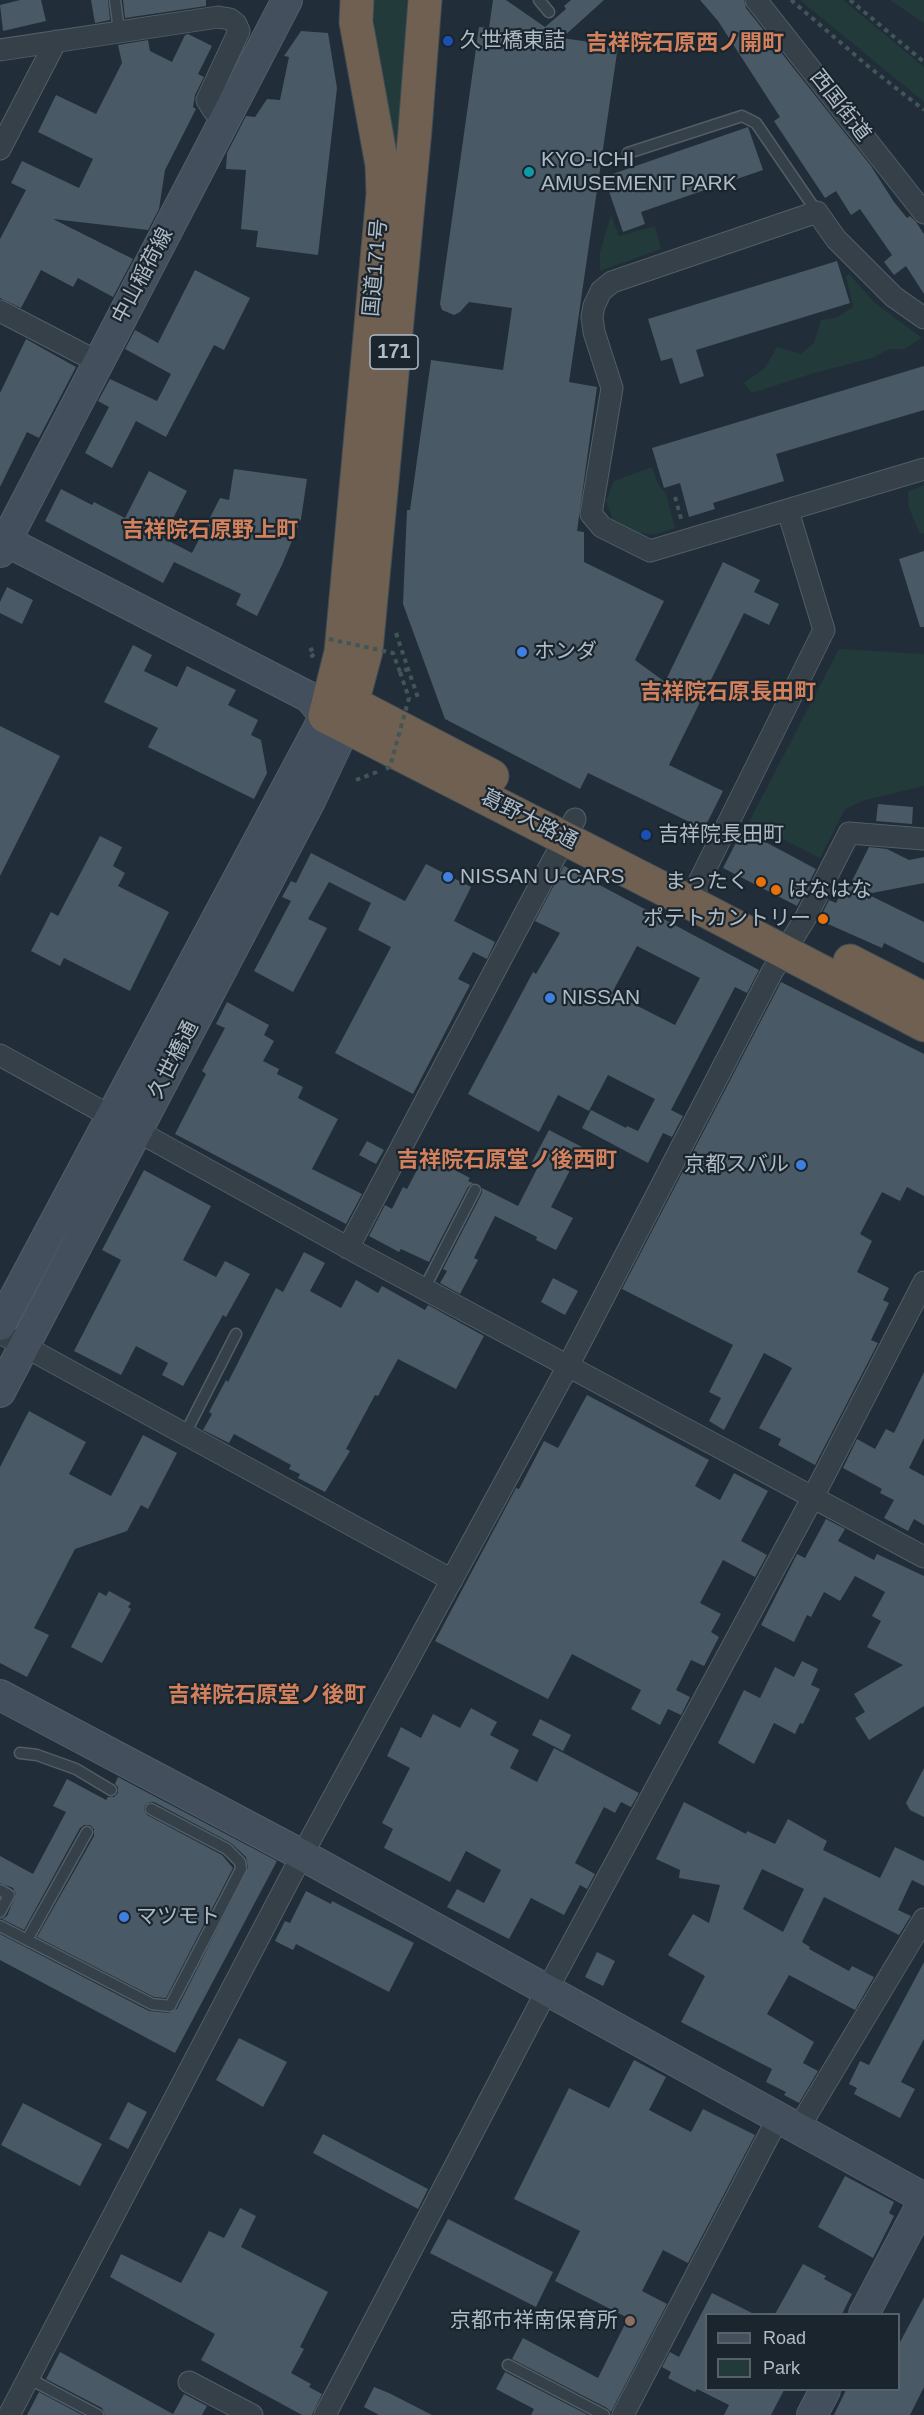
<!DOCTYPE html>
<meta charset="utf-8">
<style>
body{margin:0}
#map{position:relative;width:924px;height:2415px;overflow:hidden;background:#212e39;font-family:Arial,sans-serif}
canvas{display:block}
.legend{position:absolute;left:705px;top:2313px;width:195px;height:78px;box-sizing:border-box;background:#1a252e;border:2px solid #56616b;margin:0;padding:8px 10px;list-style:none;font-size:18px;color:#afbbc6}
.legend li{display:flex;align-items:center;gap:12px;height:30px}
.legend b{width:30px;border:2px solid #56616b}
</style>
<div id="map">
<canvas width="924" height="2415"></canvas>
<ul class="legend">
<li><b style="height:8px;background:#434f5c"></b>Road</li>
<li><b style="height:16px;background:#233a3a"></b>Park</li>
</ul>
</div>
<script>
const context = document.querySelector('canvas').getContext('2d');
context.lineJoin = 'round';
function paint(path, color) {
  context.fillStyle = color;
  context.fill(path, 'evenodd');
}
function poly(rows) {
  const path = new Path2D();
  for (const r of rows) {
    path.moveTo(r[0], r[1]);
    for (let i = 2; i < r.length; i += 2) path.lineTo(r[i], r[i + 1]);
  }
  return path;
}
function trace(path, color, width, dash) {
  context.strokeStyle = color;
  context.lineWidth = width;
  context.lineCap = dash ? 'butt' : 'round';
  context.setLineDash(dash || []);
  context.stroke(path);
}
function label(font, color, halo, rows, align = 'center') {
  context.font = font + ' Arial,"Noto Sans JP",sans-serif';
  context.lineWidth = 4.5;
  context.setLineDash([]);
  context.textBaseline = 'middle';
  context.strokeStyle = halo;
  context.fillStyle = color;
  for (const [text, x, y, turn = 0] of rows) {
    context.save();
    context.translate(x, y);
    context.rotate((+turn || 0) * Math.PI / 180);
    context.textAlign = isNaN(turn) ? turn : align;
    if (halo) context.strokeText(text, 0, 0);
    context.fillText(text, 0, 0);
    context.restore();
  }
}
const green = poly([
 [373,0,407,0,403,140,399,141,392,138,375,32],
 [800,0,843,0,924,67,924,102],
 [890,0,924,0,924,23],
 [611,215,619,236,655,226,661,249,600,271,600,252],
 [849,274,875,303,922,338,904,349,889,349,872,358,814,373,752,393,744,383,765,368,777,347,801,354,814,343,821,320,836,318,853,307,846,276],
 [652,467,658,484,666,494,675,528,652,535,636,532,613,520,606,501,614,481],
 [924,485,924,533,920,534,909,508,908,492],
 [839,649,924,654,924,786,865,800,845,809,820,858,749,822]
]);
const building = poly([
 [20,0,41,0,46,21,3,31,0,5],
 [91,0,108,0,110,20,95,23],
 [123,0,206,0,206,6,125,18],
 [493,0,506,0,545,27,566,9,564,6,571,0,604,0,562,38,618,46,569,382,597,387,577,531,584,532,584,562,664,601,635,660,665,682,723,562,760,580,754,592,779,604,769,625,744,613,669,765,723,791,704,829,588,773,580,789,445,719,403,604,407,510,410,510,431,360,503,370,512,308,469,302,460,312,454,315,442,310,440,304,479,27,489,28],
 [700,0,744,0,746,8,871,166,894,202,907,218,910,216,916,222,924,234,924,294,906,266,894,275,884,262,892,255,860,209,851,215,836,191,825,198,774,121,780,117,718,21],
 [301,31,328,33,337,88,318,255,256,247,258,231,241,229,246,170,226,169,227,153,246,116,255,117,267,99,280,100,289,57,284,56],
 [188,34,212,46,198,74,204,77,195,95,193,107,196,109,165,170,159,209,148,230,53,219,133,259,113,297,78,278,73,287,41,270,21,308,0,298,0,239,26,190,11,183,22,161,79,188,93,159,38,132,56,95,96,114,122,63,118,45,148,40,150,51,172,62,185,35],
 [748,127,763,170,641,212,645,224,623,232,604,177],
 [837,261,850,303,696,350,704,376,680,384,672,358,661,361,648,319],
 [195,270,250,298,224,350,214,345,166,437,136,421,112,468,85,453,109,407,98,401,110,379,157,401,171,374,125,349,135,330,158,343],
 [26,339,76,367,39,438,27,432,0,487,0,393],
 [924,366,924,410,776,454,784,481,713,503,715,509,689,517,680,483,664,488,652,448],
 [234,469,307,479,301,519,282,565,257,616,236,605,241,594,174,562,163,583,45,521,61,489,92,505,94,502,125,518,149,471,187,491,163,538,192,553,220,498,229,500],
 [924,551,924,627,920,627,899,559],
 [7,587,33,600,22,624,0,613,0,602],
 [133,645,152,655,144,671,177,687,187,666,236,690,228,705,258,720,251,735,261,740,267,773,254,799,148,747,158,728,104,702],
 [0,726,60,756,0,876],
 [878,804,913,807,912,824,876,821],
 [744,827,759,836,758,838,816,869,797,906,723,868],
 [100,836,122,847,113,866,125,873,118,886,169,912,130,991,64,958,60,966,31,951,51,912,58,916],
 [869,847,887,849,909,860,924,857,924,883,867,894,924,922,924,963,884,943,882,948,819,920,829,900,836,903,845,885,849,887],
 [311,853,405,901,426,864,471,887,454,921,495,942,487,959,473,952,458,979,470,985,413,1094,335,1053,391,947,358,930,371,903,329,882,308,919,327,928,293,992,254,971,291,901,282,897,291,881,296,883],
 [564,866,759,970,747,993,735,987,671,1110,683,1116,672,1137,663,1133,648,1163,582,1128,591,1110,626,1128,627,1126,638,1131,655,1099,608,1075,589,1111,558,1095,539,1132,468,1094,533,972,536,974,560,933,535,921],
 [637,946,700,978,675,1025,612,993],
 [781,982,924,1054,924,1196,907,1187,900,1201,882,1192,860,1234,872,1241,857,1272,889,1288,883,1300,889,1303,871,1340,878,1343,815,1465,778,1445,781,1439,759,1428,792,1368,764,1353,724,1430,709,1421,721,1398,709,1392,733,1345,622,1289],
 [227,1002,269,1025,264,1035,274,1041,263,1061,279,1069,277,1074,303,1087,298,1098,338,1119,312,1169,362,1194,346,1224,175,1134,206,1074,202,1071,225,1028,216,1024],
 [549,1130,582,1147,551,1207,573,1218,556,1250,536,1240,537,1237,495,1216,474,1258,478,1260,460,1294,440,1283,447,1271,443,1269,482,1193,482,1188,518,1206,538,1167,531,1164],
 [367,1141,384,1150,376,1164,359,1155],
 [428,1149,453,1163,451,1168,470,1178,468,1181,473,1183,468,1187,429,1262,401,1249,399,1252,369,1236,385,1205,392,1209,403,1187,407,1189],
 [144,1170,211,1206,183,1260,216,1277,225,1261,250,1274,226,1317,223,1315,183,1386,162,1375,168,1363,136,1346,121,1375,74,1351,121,1260,102,1250],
 [304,1252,325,1263,310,1291,341,1308,356,1280,378,1293,382,1286,425,1310,428,1305,484,1336,456,1389,398,1359,378,1396,375,1395,346,1449,350,1451,325,1492,298,1478,300,1474,289,1469,291,1465,234,1434,229,1443,203,1430,212,1414,209,1412,226,1380,228,1382,276,1288,283,1292],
 [553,1278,578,1291,565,1315,541,1302],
 [924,1372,924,1438,909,1468,924,1476,924,1525,914,1519,908,1531,884,1518,894,1500,880,1493,882,1489,843,1468,857,1439,875,1449,886,1429,894,1433],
 [587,1395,709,1460,695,1486,720,1500,734,1473,768,1491,741,1541,767,1555,755,1577,723,1560,700,1603,721,1614,711,1632,719,1637,704,1666,691,1660,676,1690,690,1697,681,1715,668,1709,660,1725,631,1709,641,1690,572,1654,548,1699,435,1641,516,1488,519,1489,544,1441,558,1448],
 [29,1411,86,1442,69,1474,111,1496,143,1435,177,1453,148,1509,141,1505,127,1531,75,1549,34,1628,49,1635,27,1677,0,1663,0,1467],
 [826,1519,845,1529,838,1541,874,1560,877,1554,924,1576,924,1706,869,1740,855,1718,865,1712,854,1694,903,1665,867,1647,881,1621,872,1616,885,1592,855,1576,840,1601,824,1592,811,1617,807,1615,794,1642,761,1625,797,1554,805,1558],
 [109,1591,131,1603,128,1607,131,1609,102,1663,71,1647,99,1592,106,1596],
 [802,1661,818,1669,811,1685,820,1689,803,1724,800,1723,795,1734,774,1723,754,1764,718,1743,744,1690,760,1698,775,1667,794,1677],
 [471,1708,497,1722,490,1735,519,1750,510,1768,537,1782,554,1748,639,1793,631,1807,621,1802,615,1813,604,1807,575,1863,595,1874,587,1889,580,1885,564,1915,531,1898,509,1939,447,1907,457,1889,484,1903,501,1870,466,1851,450,1882,384,1848,393,1829,382,1823,410,1768,387,1756,401,1727,421,1738,433,1714,460,1728],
 [540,1719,571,1735,563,1751,532,1735],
 [924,1768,924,1817,910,1810,906,1803],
 [118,1777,277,1861,175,2053,0,1960,0,1934,149,2011,169,2013,177,2009,248,1868,246,1857,231,1843,154,1802,150,1802,145,1805,144,1810,147,1815,222,1855,233,1868,166,1998,154,1997,37,1937,94,1836,94,1829,90,1825,84,1825,80,1828,24,1930,2,1919,7,1916,16,1894,13,1888,0,1883,0,1856,33,1874,66,1812,53,1806,67,1779,106,1800,108,1797,114,1797,118,1793,118,1787,115,1784],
 [684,1802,746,1834,747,1831,775,1844,788,1819,827,1841,823,1850,880,1878,895,1847,924,1861,924,1886,912,1880,898,1910,911,1916,899,1935,824,1897,802,1942,810,1947,809,1949,849,1971,852,1966,874,1977,855,2010,789,1975,767,2014,814,2042,803,2063,818,2071,799,2103,784,2095,786,2092,766,2082,772,2069,681,2022,705,1976,668,1955,693,1914,709,1923,720,1885,679,1878,680,1870,656,1859],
 [762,1869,804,1889,783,1932,743,1909],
 [306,1891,331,1904,332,1901,414,1943,389,1992,296,1944,293,1950,275,1941,285,1921,290,1923],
 [597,1952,615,1961,603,1986,585,1977],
 [924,1962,924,2039,901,2082,915,2089,900,2118,854,2094,857,2088,849,2084,860,2061,869,2065],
 [239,2038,287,2062,263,2107,216,2080],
 [634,2060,666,2077,649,2110,691,2132,703,2109,755,2135,688,2263,663,2250,642,2291,667,2304,611,2412,607,2408,512,2359,523,2338,598,2378,628,2318,555,2281,580,2231,514,2199,569,2088,609,2108],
 [128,2102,147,2112,128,2149,109,2139],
 [23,2103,102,2144,80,2186,1,2145],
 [323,2134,428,2189,418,2209,313,2153],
 [845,2176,894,2202,889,2213,894,2216,873,2258,818,2227],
 [240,2208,256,2216,241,2247,328,2292,300,2347,304,2349,291,2373,311,2384,309,2387,322,2394,312,2415,302,2415,201,2360,215,2334,110,2277,121,2254,181,2283,209,2231,224,2238],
 [448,2219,553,2272,536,2307,430,2253],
 [803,2264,826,2276,824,2279,852,2294,842,2314,775,2314],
 [712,2293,754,2314,706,2314,706,2390,784,2390,771,2415,724,2415,729,2405,697,2389,695,2392,668,2378,671,2372,662,2367,670,2352,679,2357],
 [924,2297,924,2387,910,2415,834,2415,846,2390,898,2390,898,2346],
 [60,2352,173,2414,184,2394,207,2406,202,2415,105,2415,102,2408,46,2379],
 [505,2372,588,2415,531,2415,534,2409,496,2389],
 [374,2387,389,2393,432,2415,379,2415,364,2407],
 [39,2392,82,2415,27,2415]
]);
const path = poly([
 [791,0,869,67,924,110],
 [850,0,924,62],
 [675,497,682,522],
 [396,633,419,701],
 [314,654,312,656,309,651,316,647],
 [356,780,377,772]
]);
const lane = poly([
 [115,0,119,31],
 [539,0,549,12],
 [628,153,742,116,756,123,817,212],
 [424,1289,475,1190],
 [185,1434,236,1334],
 [20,1753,37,1755,76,1769,111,1790],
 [0,1890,9,1895,0,1912],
 [0,1926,152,2004,170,2006,241,1869,240,1862,227,1849,151,1809],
 [27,1940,87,1832],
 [508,2365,604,2415],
 [28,2378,98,2415]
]);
const street = poly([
 [756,0,924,213],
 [0,50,218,17,230,19,236,24,239,31,207,100,214,111,225,121],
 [0,149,56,41],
 [0,311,98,362],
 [924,318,894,297,836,239,817,212,612,282,601,291,594,306,592,317,594,332,612,388,591,514,602,527,650,551,924,469],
 [689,902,824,630,788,511],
 [0,1055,363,1256,924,1557],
 [348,1248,575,819],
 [0,1333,452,1580],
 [798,2129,924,1919],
 [189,2382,252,2415],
 [9,2415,302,1855,568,1366,772,972,806,917,849,833,924,839],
 [325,2415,547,1990,813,1497,924,1282],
 [623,2415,778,2118]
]);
const secondary = poly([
 [0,538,309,697,325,716,0,1325],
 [0,552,287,0],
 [0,1392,311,799,345,727],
 [0,1695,302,1855,924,2198],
 [864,2314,924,2200],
 [812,2415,825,2390]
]);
const highway = poly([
 [357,0,356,22,382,165,383,194,341,652,325,716,689,902,924,1025],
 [333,693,492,776],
 [347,722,366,651,415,130,425,0],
 [850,961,924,999]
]);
const pathBridge = poly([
 [329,639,393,653,400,672],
 [386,769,390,767,409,698,400,672,408,669]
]);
const markers = [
 [448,41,6,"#1a4fb4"],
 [529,172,6,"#0f9aa8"],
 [522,652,6,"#3f7fe0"],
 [646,835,6,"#1a4fb4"],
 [448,877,6,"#3f7fe0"],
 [761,882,6,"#e8710a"],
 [776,890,6,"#e8710a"],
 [823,919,6,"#e8710a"],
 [550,998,6,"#3f7fe0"],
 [801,1165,6,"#3f7fe0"],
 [124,1917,6,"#3f7fe0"],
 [630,2321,6,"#8d6e63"]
];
const shields = [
 [394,352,48]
];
const shieldNames = [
 ["171",394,352]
];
const poiNames = [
 ["久世橋東詰",460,41],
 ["KYO-ICHI",541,160],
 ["AMUSEMENT PARK",541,184],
 ["ホンダ",534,652],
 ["吉祥院長田町",658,835],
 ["NISSAN U-CARS",460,877],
 ["まったく",749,882,"right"],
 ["はなはな",788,890],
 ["ポテトカントリー",811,919,"right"],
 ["NISSAN",562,998],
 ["京都スバル",789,1165,"right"],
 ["マツモト",136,1917],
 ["京都市祥南保育所",618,2321,"right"]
];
const streetNames = [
 ["西国街道",840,106,52],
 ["国道171号",376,268,-85],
 ["中山稲荷線",143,276,-62],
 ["葛野大路通",529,820,27],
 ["久世橋通",174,1060,-63]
];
const neighbourhoodNames = [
 ["吉祥院石原西ノ開町",685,44],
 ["吉祥院石原野上町",210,531],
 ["吉祥院石原長田町",728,693],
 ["吉祥院石原堂ノ後西町",507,1161],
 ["吉祥院石原堂ノ後町",267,1696]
];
paint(green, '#233a3a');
paint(building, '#495965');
trace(lane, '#525e67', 13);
trace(street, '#525e67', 23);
trace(secondary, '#525e67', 32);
trace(highway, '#3f4b54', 35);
trace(path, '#415656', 4, [4.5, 4.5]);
trace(lane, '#354049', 10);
trace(street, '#354049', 21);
trace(secondary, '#434f5c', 30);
trace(highway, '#6f6052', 33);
trace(pathBridge, '#415656', 4, [4.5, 4.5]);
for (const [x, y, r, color] of markers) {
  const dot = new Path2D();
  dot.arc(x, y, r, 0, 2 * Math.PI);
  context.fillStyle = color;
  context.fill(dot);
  trace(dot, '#1a252e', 2);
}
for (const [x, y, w] of shields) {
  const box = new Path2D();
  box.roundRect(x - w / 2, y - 17, w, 34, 4.5);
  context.fillStyle = '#1a252e';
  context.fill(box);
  trace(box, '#afbbc6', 1.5);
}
label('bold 20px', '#afbbc6', null, shieldNames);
label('21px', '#afbbc6', '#1a252e', poiNames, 'left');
label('21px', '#afbbc6', '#1a252e', streetNames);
label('bold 22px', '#d3815d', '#1a252e', neighbourhoodNames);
</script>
